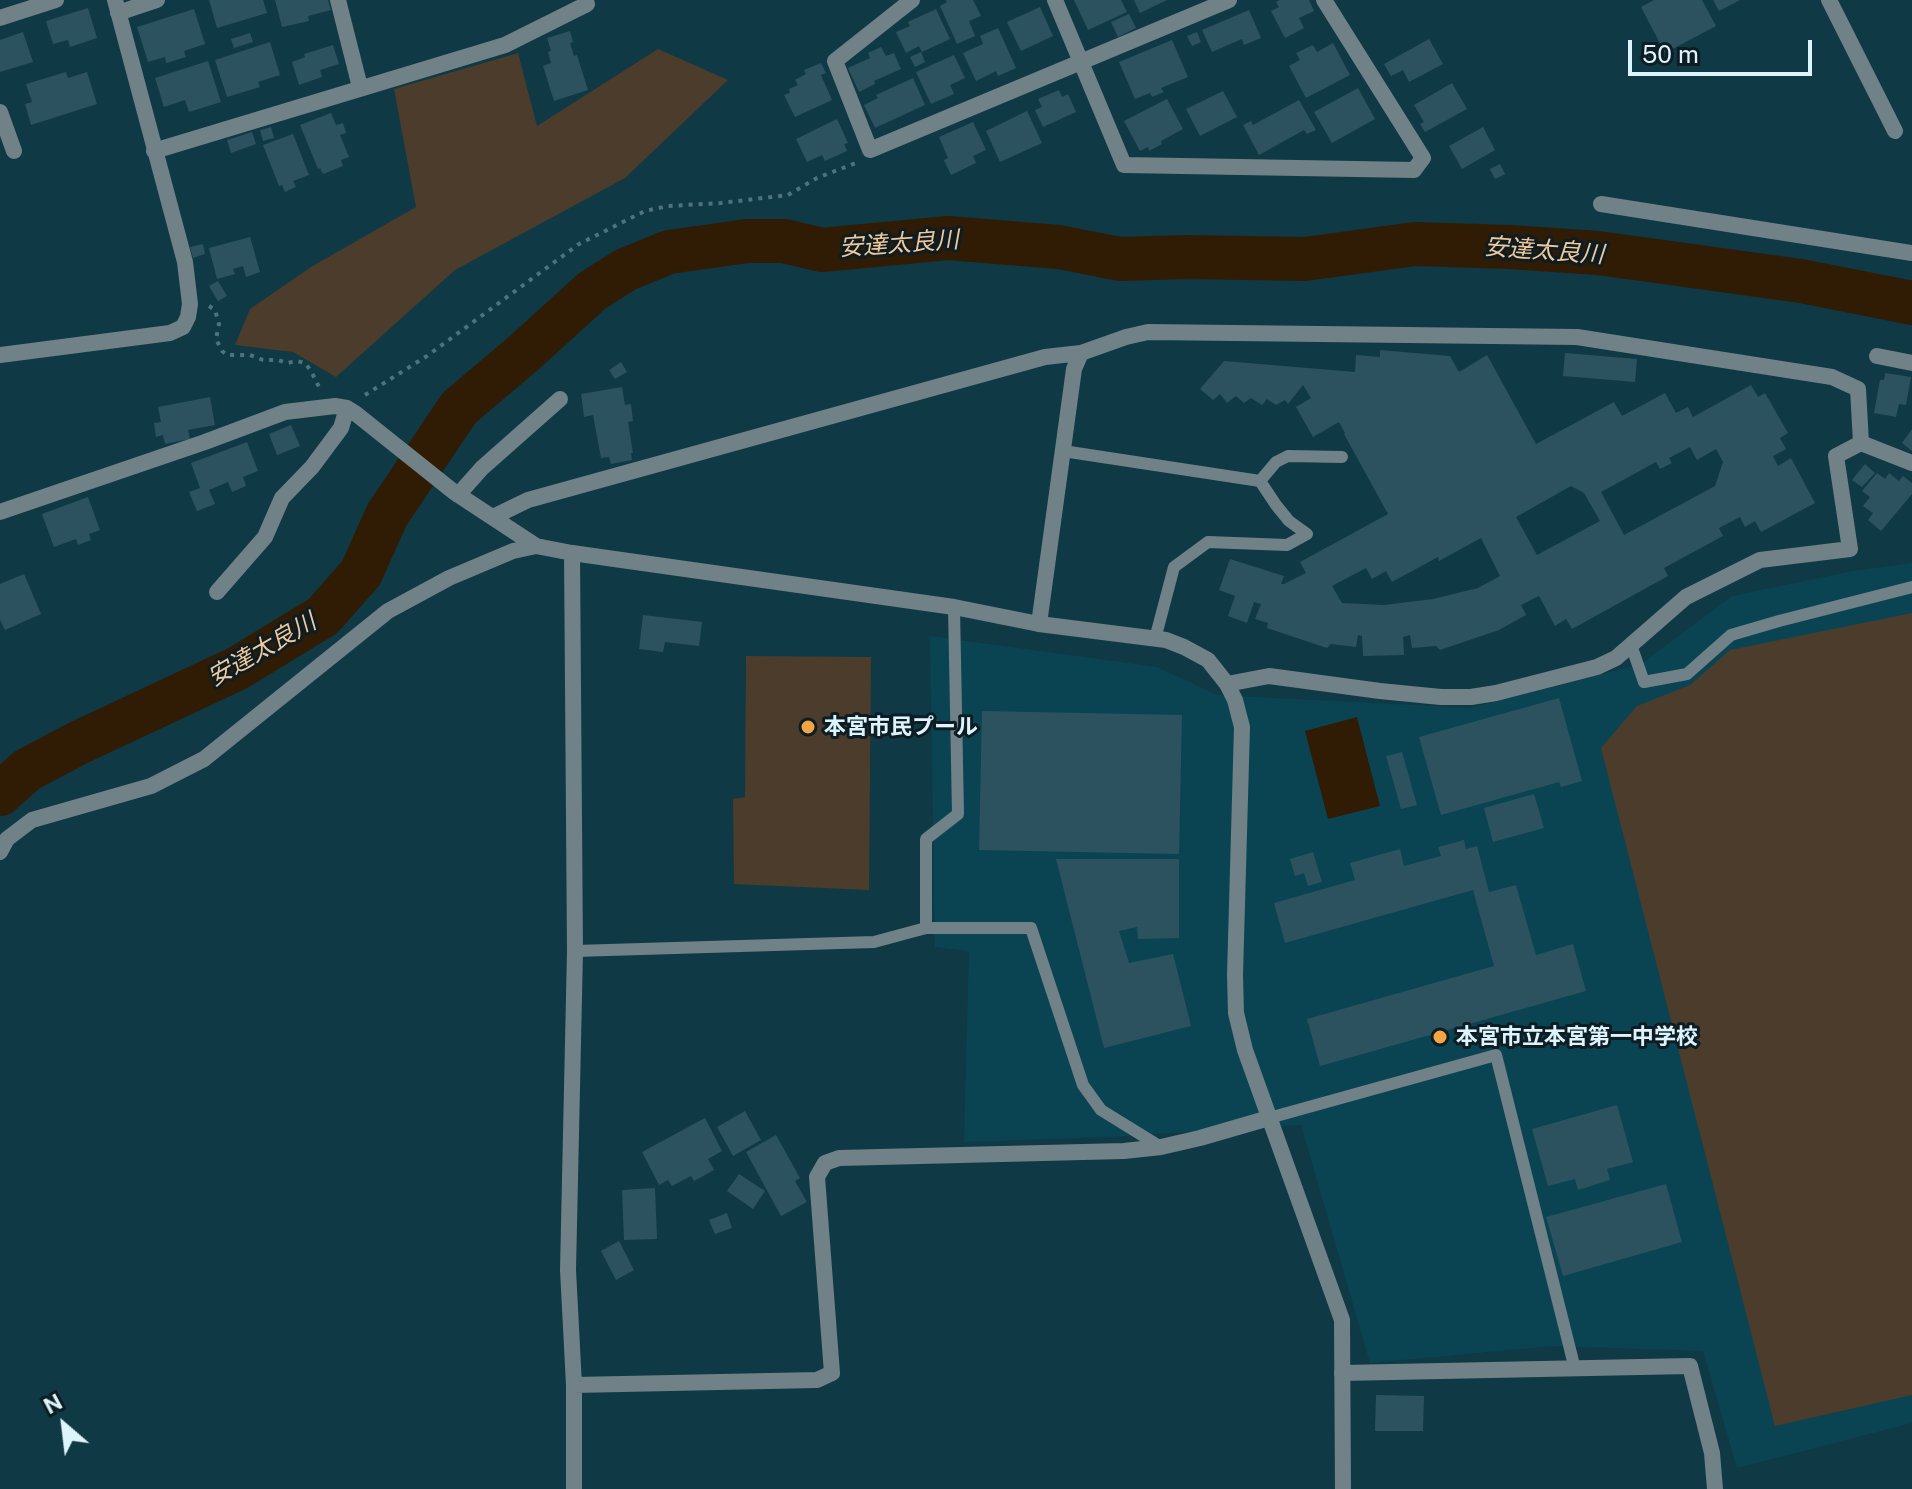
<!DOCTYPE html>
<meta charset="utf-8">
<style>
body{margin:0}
#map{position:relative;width:1912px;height:1489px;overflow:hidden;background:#0f3945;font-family:"Public Sans",sans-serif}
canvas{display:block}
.north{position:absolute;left:24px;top:1385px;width:80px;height:80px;-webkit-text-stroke:6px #0d1d23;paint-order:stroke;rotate:332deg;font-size:22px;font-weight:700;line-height:32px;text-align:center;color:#def4fc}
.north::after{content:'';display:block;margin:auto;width:28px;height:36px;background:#def4fc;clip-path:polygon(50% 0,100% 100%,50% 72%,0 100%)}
.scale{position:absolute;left:1628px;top:40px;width:184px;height:36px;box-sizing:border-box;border:4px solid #def4fc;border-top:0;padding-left:10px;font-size:24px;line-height:28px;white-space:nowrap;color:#def4fc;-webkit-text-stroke:6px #0d1d23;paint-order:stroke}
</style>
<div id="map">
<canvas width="1912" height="1489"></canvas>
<div class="north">N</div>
<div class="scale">50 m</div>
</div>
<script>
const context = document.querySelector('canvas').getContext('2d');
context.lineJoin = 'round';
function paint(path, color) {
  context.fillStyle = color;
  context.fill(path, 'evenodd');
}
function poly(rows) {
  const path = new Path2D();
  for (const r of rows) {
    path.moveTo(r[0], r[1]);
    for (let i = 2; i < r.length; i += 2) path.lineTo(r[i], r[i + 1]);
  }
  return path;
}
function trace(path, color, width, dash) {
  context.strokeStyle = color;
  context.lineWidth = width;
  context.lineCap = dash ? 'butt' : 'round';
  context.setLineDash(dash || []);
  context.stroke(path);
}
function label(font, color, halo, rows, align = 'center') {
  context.font = font + ' "Public Sans","Noto Sans JP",sans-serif';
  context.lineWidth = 6;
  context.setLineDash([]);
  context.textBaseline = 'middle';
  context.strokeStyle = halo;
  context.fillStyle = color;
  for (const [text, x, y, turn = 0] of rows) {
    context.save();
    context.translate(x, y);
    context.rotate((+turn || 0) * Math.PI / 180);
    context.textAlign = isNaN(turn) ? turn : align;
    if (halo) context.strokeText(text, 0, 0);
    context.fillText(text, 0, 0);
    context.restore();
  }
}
const built = poly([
 [1912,563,1912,1423,1737,1468,1703,1351,1553,1346,1370,1363,1301,1125,1109,1137,964,1142,969,951,935,947,930,636,1157,667,1217,695,1470,708,1641,664,1732,596,1853,571]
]);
const green = poly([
 [658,49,728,80,625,178,455,270,336,377,293,352,235,345,250,309,311,267,416,207,394,89,518,53,537,126],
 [1912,613,1912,1395,1775,1426,1601,748,1637,706,1690,685,1730,650],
 [746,656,871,657,869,890,734,884,733,799,745,797]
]);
const water = poly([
 [1357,717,1380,806,1328,819,1305,731]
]);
const river = poly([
 [0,794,27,770,78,743,238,668,323,616,361,573,387,515,459,408,525,352,592,291,625,270,669,252,747,241,784,241,822,250,948,238,1059,247,1120,259,1187,257,1305,259,1415,244,1510,247,1598,253,1801,281,1912,303]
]);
const building = poly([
 [209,0,263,0,267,13,217,28],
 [275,0,328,0,331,10,308,16,309,21,282,27],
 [946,0,973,0,981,16,969,21,975,36,957,44,940,6,947,2],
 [1074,0,1121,0,1127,12,1088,30],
 [1134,0,1167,0,1140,13],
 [1280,0,1309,0,1314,11,1299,18,1304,28,1285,38,1271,11,1279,7,1276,2],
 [1654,0,1702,0,1716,26,1665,53,1641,7],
 [1713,0,1740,0,1719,11],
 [1040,7,1053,36,1021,51,1007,22],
 [88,8,97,38,70,47,68,40,53,44,46,21],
 [194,9,205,44,184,51,186,57,166,63,165,57,148,62,137,27],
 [936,9,950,39,922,52,919,46,906,53,896,32,910,26,908,22],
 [1249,10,1261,38,1244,45,1242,39,1212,52,1202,30],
 [1129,14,1136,28,1118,37,1111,22],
 [998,28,1016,68,998,76,996,71,976,81,963,53,983,44,980,36],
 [570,31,573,42,570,43,574,56,577,55,588,90,554,101,543,66,551,63,548,52,551,51,547,38],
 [23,32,33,62,0,72,0,40],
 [1197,32,1201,42,1192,46,1187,36],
 [250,33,253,42,234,48,231,39],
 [1429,39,1443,64,1409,82,1403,70,1391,76,1384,64],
 [1172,40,1188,77,1161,88,1164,92,1152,97,1150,93,1135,99,1119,62],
 [270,42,280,75,258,82,260,87,227,97,215,60],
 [1333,43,1350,75,1306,98,1289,66,1300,60,1296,53,1313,45,1317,52],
 [333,45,339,64,320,70,322,77,299,85,292,62,305,57,304,54],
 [881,47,886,56,894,53,901,69,874,81,875,84,859,92,848,68,870,58,868,53],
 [921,52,925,62,915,67,910,57],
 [954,55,965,78,950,85,954,94,931,104,916,72],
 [208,61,221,102,189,112,185,100,164,107,155,78],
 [821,63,826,73,821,75,832,100,795,117,784,95,790,93,789,89,798,85,795,80,806,74,804,70],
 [66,72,68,78,87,72,97,104,31,125,25,104,32,102,26,84],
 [913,78,925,105,875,128,864,105,878,98,876,95],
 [1452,83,1467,109,1425,132,1420,124,1424,122,1414,105],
 [1358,88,1375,119,1332,143,1314,112],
 [1059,90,1062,97,1068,94,1076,112,1043,127,1035,110,1042,107,1038,99],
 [1223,91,1237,117,1200,136,1186,109],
 [1167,99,1183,129,1161,141,1162,144,1149,151,1148,147,1140,151,1124,121],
 [1299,100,1316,130,1307,134,1304,130,1259,155,1243,125,1251,121,1253,125],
 [1027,111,1042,143,1000,162,986,131],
 [331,113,336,125,343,123,346,133,340,135,349,157,341,160,343,166,323,174,320,168,318,169,300,125],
 [837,119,848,143,844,144,847,151,825,161,822,155,807,162,796,139],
 [973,122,986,150,973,156,976,163,951,175,944,160,948,158,939,137],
 [271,127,274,138,263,141,260,130],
 [1483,127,1495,150,1462,169,1449,146],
 [252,132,256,144,231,153,227,140],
 [293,134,309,175,293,181,296,187,285,192,282,185,279,186,263,145],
 [1500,164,1505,174,1495,179,1490,169],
 [250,237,260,272,246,277,243,266,233,269,235,274,217,279,209,248],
 [203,244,205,254,193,258,190,247],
 [218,281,227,296,218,301,209,286],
 [1380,350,1450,356,1459,372,1487,355,1536,444,1614,402,1622,416,1665,393,1676,413,1688,407,1693,417,1751,385,1758,397,1765,393,1788,433,1780,438,1786,449,1773,456,1778,466,1791,458,1815,503,1761,532,1755,521,1745,527,1740,517,1719,528,1723,536,1664,568,1668,576,1572,629,1566,619,1555,626,1539,596,1521,605,1526,615,1499,630,1440,650,1436,646,1412,648,1410,635,1403,637,1404,655,1363,656,1362,636,1358,635,1356,647,1331,644,1327,648,1267,628,1268,623,1255,619,1261,604,1254,602,1247,623,1228,616,1235,596,1219,590,1230,559,1284,576,1281,584,1284,584,1306,573,1300,562,1388,514,1344,434,1345,433,1339,422,1313,437,1296,407,1311,398,1303,385,1288,404,1285,400,1276,405,1267,399,1262,405,1251,398,1244,403,1236,396,1227,403,1220,394,1213,400,1200,389,1224,361,1355,372,1356,355,1380,357],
 [1690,447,1697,460,1716,449,1723,462,1715,486,1624,535,1601,492,1656,462,1660,469,1672,463,1669,458],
 [1571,486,1584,493,1600,521,1537,555,1516,517],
 [1481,538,1500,576,1478,588,1433,599,1384,605,1342,603,1332,586,1366,568,1372,579,1386,571,1392,582,1438,557,1439,561],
 [1565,353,1637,359,1635,382,1563,376],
 [621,362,627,372,615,379,609,370],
 [1885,373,1911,377,1906,405,1899,404,1896,417,1874,413,1880,380,1884,380],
 [622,387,625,405,631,404,633,421,628,422,633,453,631,453,632,460,611,464,609,457,601,458,593,415,584,417,581,394],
 [210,397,215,425,188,430,190,439,165,444,163,435,156,437,154,423,161,422,158,407],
 [291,425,300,446,277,455,269,434],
 [1912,429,1912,451,1902,443],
 [247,442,258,471,243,477,246,486,232,492,228,482,209,490,215,504,197,511,189,492,200,488,191,463],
 [1865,464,1875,473,1862,487,1852,480],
 [1877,473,1885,479,1889,473,1899,481,1903,476,1912,483,1912,494,1881,531,1868,520,1873,513,1863,506,1870,497,1862,491],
 [88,497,100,530,89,534,91,540,78,545,76,539,54,547,42,514],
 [24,574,41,614,5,630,0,620,0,584],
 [643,615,702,622,699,646,665,642,663,652,639,649],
 [1559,698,1582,781,1561,787,1559,782,1441,815,1419,737],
 [982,711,1182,715,1179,854,979,850],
 [1402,752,1417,805,1401,809,1386,756],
 [1534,794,1544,828,1493,842,1484,808],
 [1464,840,1466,849,1477,846,1489,892,1516,885,1536,955,1573,944,1586,991,1320,1066,1307,1019,1494,966,1473,890,1285,943,1274,903,1355,880,1350,863,1400,849,1404,866,1441,856,1438,847],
 [1313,852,1322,882,1308,886,1304,873,1295,876,1290,859],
 [1056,859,1179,859,1179,938,1138,939,1137,927,1119,931,1129,963,1173,954,1191,1026,1104,1048],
 [1617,1105,1633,1162,1607,1169,1610,1180,1578,1190,1575,1179,1548,1186,1532,1129],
 [745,1111,761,1140,733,1156,717,1127],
 [705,1118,722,1151,708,1159,714,1170,694,1181,691,1176,672,1186,668,1180,659,1185,642,1152],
 [776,1135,800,1178,795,1181,807,1202,781,1216,746,1152],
 [739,1174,765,1191,753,1209,727,1191],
 [1666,1184,1682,1242,1563,1276,1546,1217],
 [655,1188,657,1239,624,1240,622,1190],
 [727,1213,732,1228,715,1234,709,1220],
 [619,1241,634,1270,616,1280,601,1251],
 [1376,1395,1424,1396,1423,1431,1375,1431]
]);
const path = poly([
 [209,306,215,310,219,324,216,339,222,351,227,355,250,355,263,360,278,360,287,363,297,361,305,363,311,371,320,389],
 [365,395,427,356,579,244,645,211,668,206,721,203,788,195,817,178,856,163]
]);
const service = poly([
 [1063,451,1260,481,1276,505,1289,521,1307,534,1287,545,1208,542,1174,567,1155,639],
 [1260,481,1276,462,1288,456,1342,457],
 [1631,645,1644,682,1687,674,1731,635,1779,621,1912,587],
 [926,928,926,839,958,814,954,607],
 [575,951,874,942,926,928,1031,928,1083,1085,1101,1110,1161,1147],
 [1269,1118,1496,1055,1575,1369]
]);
const minor = poly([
 [338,0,360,87],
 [912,0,835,61,870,150,1229,0],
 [1055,0,1124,165,1414,170,1423,158,1324,0],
 [1829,0,1895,131],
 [118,13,157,0],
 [0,18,56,0],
 [0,112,14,151],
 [154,151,505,45,587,4,585,0],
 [1601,204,1912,253],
 [0,355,170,333,183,327,188,317,190,304,185,262,115,0],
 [1877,356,1912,363],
 [458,495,482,468,560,399],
 [0,512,205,442,285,412,335,406,347,408,355,413,454,492,536,546,572,553,575,951,568,1270,574,1385,574,1489],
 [493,517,528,500,1045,357,1081,353],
 [217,592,265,537,282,498,312,467,341,428,347,408],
 [1039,624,1074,369,1081,353,1126,337,1148,332,1577,337,1832,377,1858,389,1861,443,1912,463],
 [1227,684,1269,676,1380,691,1441,697,1471,697,1496,693,1597,667,1616,658,1686,597,1760,560,1850,549,1836,456,1861,443],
 [0,852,7,839,32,820,151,786,204,759,388,611,449,578,513,551,536,546],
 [1342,1373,1690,1366,1712,1453,1715,1489],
 [574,1385,817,1380,832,1373,817,1177,825,1163,839,1158,1124,1151,1161,1147,1200,1138,1269,1118]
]);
const tertiary = poly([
 [572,553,954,607,1039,624,1166,640,1184,647,1208,660,1227,684,1235,700,1242,727,1235,975,1236,1013,1245,1050,1342,1320,1343,1489]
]);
const markers = [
 [808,727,8,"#f2a542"],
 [1440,1037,8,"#f2a542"]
];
const poiNames = [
 ["本宮市民プール",824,727],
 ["本宮市立本宮第一中学校",1456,1037]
];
const waterNames = [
 ["安達太良川",899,244,-4],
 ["安達太良川",1544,251,4],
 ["安達太良川",262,650,-30]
];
paint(built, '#0a4452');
paint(green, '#4c3c2c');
paint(water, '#301c04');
trace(river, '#301c04', 44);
paint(building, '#2c525f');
trace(path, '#4f737e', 4, [4, 6]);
trace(service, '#708187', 12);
trace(minor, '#708187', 16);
trace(tertiary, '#708187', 16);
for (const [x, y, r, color] of markers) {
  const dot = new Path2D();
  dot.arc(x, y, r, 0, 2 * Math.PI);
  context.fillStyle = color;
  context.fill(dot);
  trace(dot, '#0d1d23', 3);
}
label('bold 22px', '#def4fc', '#0d1d23', poiNames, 'left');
label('italic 24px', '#f2c899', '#0d1d23', waterNames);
</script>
